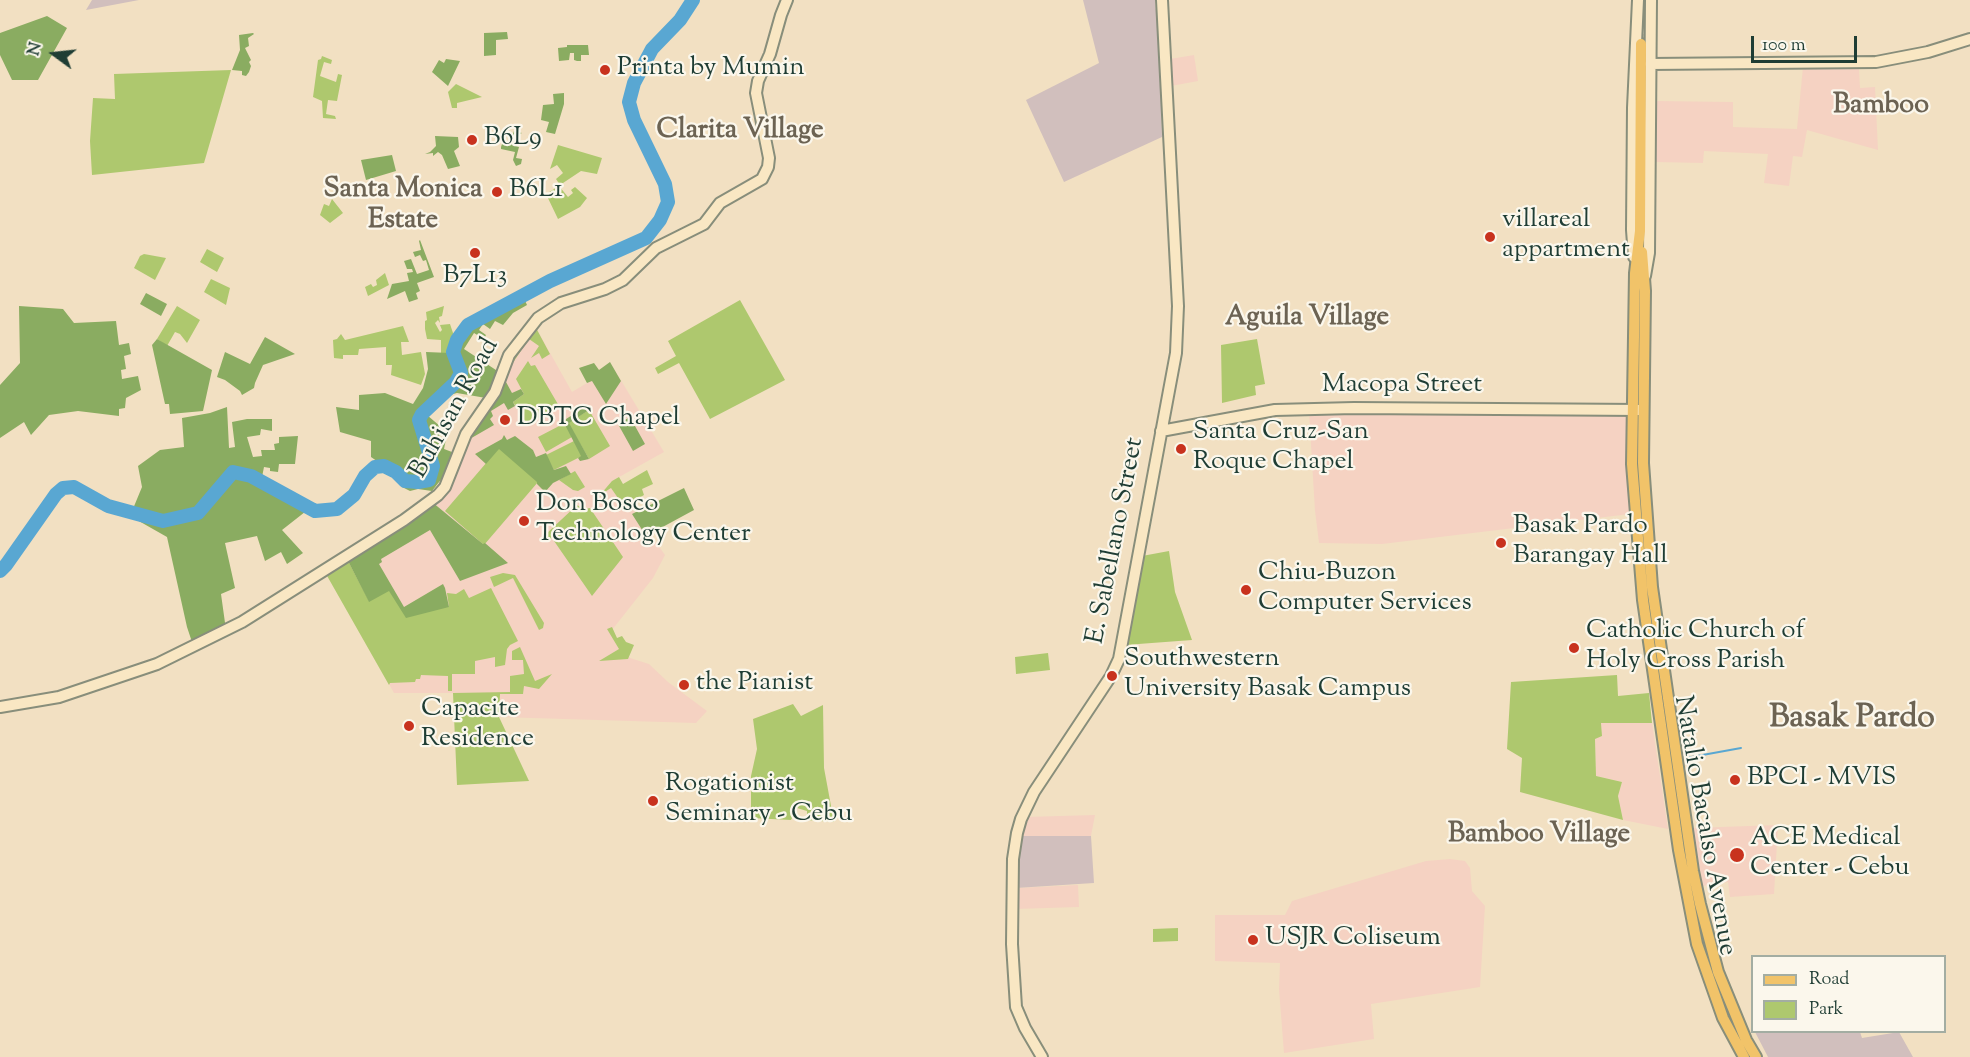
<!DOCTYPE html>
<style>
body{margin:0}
#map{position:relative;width:1970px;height:1057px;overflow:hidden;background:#f2e0c2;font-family:"Sorts Mill Goudy",serif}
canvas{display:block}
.legend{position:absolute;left:1751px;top:955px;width:195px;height:78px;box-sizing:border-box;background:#fbf7ec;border:2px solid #a3ada2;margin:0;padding:8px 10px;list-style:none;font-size:18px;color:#1f3d34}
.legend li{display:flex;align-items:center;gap:12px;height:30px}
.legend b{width:30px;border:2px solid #a3ada2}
.north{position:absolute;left:24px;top:24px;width:60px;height:60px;-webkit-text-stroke:4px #fbf7ec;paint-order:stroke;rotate:285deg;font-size:16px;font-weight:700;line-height:24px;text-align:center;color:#1f3d34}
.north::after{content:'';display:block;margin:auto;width:21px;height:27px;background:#1f3d34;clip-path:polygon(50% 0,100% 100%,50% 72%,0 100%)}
.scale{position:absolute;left:1751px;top:36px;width:106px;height:27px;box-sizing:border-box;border:3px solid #1f3d34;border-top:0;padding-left:8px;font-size:18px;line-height:21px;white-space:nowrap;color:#1f3d34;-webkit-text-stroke:4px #fbf7ec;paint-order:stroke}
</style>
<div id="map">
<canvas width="1970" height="1057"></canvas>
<ul class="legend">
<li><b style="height:8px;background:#f1c369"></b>Road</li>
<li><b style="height:16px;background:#aec86e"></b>Park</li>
</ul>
<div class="north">N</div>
<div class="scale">100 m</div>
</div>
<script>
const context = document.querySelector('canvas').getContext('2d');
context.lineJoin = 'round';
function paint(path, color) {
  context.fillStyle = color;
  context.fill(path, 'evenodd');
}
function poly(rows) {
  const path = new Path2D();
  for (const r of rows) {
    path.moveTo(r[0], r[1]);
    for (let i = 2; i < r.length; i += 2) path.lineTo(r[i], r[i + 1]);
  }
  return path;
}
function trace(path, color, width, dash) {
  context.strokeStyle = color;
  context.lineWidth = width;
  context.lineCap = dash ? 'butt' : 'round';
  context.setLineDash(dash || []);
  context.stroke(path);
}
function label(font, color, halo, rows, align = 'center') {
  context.font = font + ' "Sorts Mill Goudy",serif';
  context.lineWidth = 4.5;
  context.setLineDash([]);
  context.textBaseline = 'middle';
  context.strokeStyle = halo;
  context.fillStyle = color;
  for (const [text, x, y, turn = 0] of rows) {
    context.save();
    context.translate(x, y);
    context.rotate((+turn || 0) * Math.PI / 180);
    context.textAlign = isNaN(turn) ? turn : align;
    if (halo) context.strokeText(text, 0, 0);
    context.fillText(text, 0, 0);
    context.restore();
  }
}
const built = poly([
 [1194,55,1198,81,1171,86,1170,59],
 [1803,67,1859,69,1860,88,1875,87,1878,150,1807,130,1802,157,1793,156,1789,186,1764,183,1768,154,1704,151,1703,163,1655,162,1655,101,1733,102,1733,127,1797,129],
 [535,326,572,392,592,380,610,362,664,452,612,481,665,555,653,578,612,630,630,658,649,664,668,682,707,711,696,723,499,717,500,693,394,693,358,628,347,559,448,489,462,448,519,348],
 [1309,411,1626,414,1630,514,1382,544,1319,543,1315,511],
 [1601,723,1652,723,1668,829,1623,820,1618,796,1622,782,1596,776,1595,738,1602,736],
 [1095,815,1091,836,1020,836,1025,817],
 [1778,825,1774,894,1730,897,1728,882,1703,886,1692,828],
 [1450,859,1465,861,1470,868,1472,891,1485,906,1480,987,1371,1004,1374,1039,1284,1053,1279,989,1280,963,1215,961,1215,915,1285,915,1292,901,1426,861],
 [1078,885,1079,907,1015,909,1016,888]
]);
const industrial = poly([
 [92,0,139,0,86,10],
 [1083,0,1155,0,1160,49,1162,137,1064,182,1026,100,1099,63],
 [1020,836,1091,836,1094,883,1016,888],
 [1755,1032,1860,1032,1862,1038,1899,1032,1913,1057,1768,1057]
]);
const green = poly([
 [322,56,332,60,331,64,324,62,320,76,336,82,338,74,342,75,337,101,328,100,326,114,335,116,336,119,323,118,322,101,313,97,318,60,321,59],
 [231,70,204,163,92,175,90,141,93,98,115,99,114,74],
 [456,84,482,97,457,103,457,108,452,108,448,92],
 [558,145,602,158,597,174,581,171,560,185,556,179,563,173,557,165,550,169],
 [559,186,568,197,573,193,571,190,575,187,587,198,580,207,558,219,546,194],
 [332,199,343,213,330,223,320,215,324,204,329,206],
 [207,249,224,258,217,272,200,262],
 [144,254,166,258,155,280,134,268,140,256],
 [385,273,389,285,368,296,365,287,371,284,373,287,377,285,376,280],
 [211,279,230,288,226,305,204,292],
 [740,300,785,380,710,419,679,363,658,374,655,368,676,356,668,341],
 [177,306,200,320,187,343,180,334,175,332,167,346,157,339],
 [444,306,442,316,439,317,440,323,438,320,435,323,440,332,442,330,440,325,450,324,455,339,450,353,441,353,441,340,427,339,425,329,425,321,427,320,426,312],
 [403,326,409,342,401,342,402,355,421,352,425,374,421,385,391,375,392,365,386,365,386,347,359,349,358,355,343,355,343,359,334,358,333,340,337,339,341,334,345,340],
 [535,326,550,354,542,359,539,353,531,358,539,346,529,339,510,367,519,348],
 [1257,339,1265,384,1255,386,1256,395,1222,403,1221,345],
 [528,361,531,366,535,365,559,406,527,424,513,402,524,394,516,379],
 [589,410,610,446,589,459,568,423],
 [565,423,572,437,546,452,538,437],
 [574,441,582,456,554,470,546,455],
 [499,448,538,482,484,545,445,511],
 [647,470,653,484,642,489,644,495,626,505,625,508,611,488,600,495,612,481,619,477,623,484],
 [575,471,585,487,578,491,573,490,559,480],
 [577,505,584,509,590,508,623,557,592,596,552,538,550,539,546,534],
 [1169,551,1175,592,1192,640,1125,645,1142,556],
 [347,559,369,601,389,590,402,608,449,607,447,593,456,594,464,589,469,598,491,588,518,641,510,645,507,649,505,665,495,667,495,657,475,661,475,674,452,674,452,691,448,691,448,676,421,675,420,679,416,679,415,682,390,683,389,685,326,574],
 [503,573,515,575,544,623,543,628,539,630,513,578,494,587,490,577],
 [612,627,617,638,622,636,626,642,634,645,628,659,599,661,619,649,607,629],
 [520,647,535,681,552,674,539,689,524,686,523,694,500,694,499,717,529,781,457,785,453,693,510,692,510,676,524,674,523,660,512,660,512,651],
 [1048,653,1050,670,1016,674,1015,657],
 [1617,675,1618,696,1649,693,1652,723,1601,723,1602,736,1595,739,1596,776,1622,782,1618,796,1623,820,1520,792,1522,758,1507,749,1511,682],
 [793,704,801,716,823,705,824,768,834,822,807,820,807,811,797,808,791,820,751,818,751,776,757,749,753,719],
 [1178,928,1178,941,1153,942,1153,929]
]);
const forest = poly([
 [47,16,67,28,38,80,12,80,0,55,0,33],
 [507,32,508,39,496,40,496,55,484,56,484,33],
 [253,33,254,34,248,38,249,46,245,48,251,60,249,62,251,66,249,72,246,76,242,75,242,71,232,70,240,50,239,35],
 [567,45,588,45,589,55,581,55,581,61,577,61,574,60,574,53,570,53,569,60,559,61,558,48,567,47],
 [446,59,460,61,448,86,432,72,439,60,444,63],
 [564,93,564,104,555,134,546,132,549,122,541,120,543,105,554,104,553,94],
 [514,131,522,133,520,134,516,146,519,147,516,158,522,159,521,164,516,166,513,160,515,152,501,149,501,147,503,141,510,143],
 [435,136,458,137,459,147,454,151,460,166,448,169,442,155,438,152,433,156,433,153,425,154,430,152,436,146],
 [392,155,396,171,366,180,361,160],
 [420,240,434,277,417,283,420,291,416,293,418,299,409,302,405,291,387,299,392,284,409,281,407,273,413,272,412,269,407,269,404,261,411,259,417,274,429,270,426,260,423,261,420,255,415,257,413,252,421,250,419,241],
 [146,293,167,304,161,316,140,304],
 [522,294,527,305,513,313,503,325,495,321,490,329,483,324,479,330,486,335,484,339,474,333,464,349,499,372,486,398,457,393,446,396,433,407,427,415,441,427,439,437,446,439,444,449,452,452,443,477,432,491,418,489,410,491,402,487,384,466,371,457,371,441,340,432,336,407,359,410,359,395,385,393,413,404,423,388,428,369,426,352,450,353,455,339,468,325],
 [19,306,63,309,74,323,116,321,119,345,129,343,131,354,124,356,126,369,121,370,122,379,138,376,141,390,126,398,125,408,119,409,119,416,78,411,49,415,31,435,24,422,0,438,0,385,20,363],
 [265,337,295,354,263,365,255,383,254,388,242,395,240,391,225,380,217,377,225,352,250,364],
 [157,339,212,370,203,411,170,414,169,404,165,404,152,345],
 [610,362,621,381,606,404,592,381,587,383,579,368,594,363,599,370],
 [506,382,512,393,521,389,524,394,513,402,515,406,508,410,504,403,491,411,493,416,490,419,494,425,468,440],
 [586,406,589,410,569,423,589,459,580,461,578,458,581,456,563,421],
 [227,407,229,448,235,447,232,422,247,419,272,419,272,431,261,429,260,435,247,437,253,457,262,456,261,450,275,450,274,444,279,443,279,437,298,436,295,464,279,464,278,472,270,471,270,468,264,467,262,477,266,479,260,481,310,508,282,530,303,553,287,564,281,552,265,561,257,536,225,543,235,588,221,594,226,630,193,645,187,627,167,537,130,516,142,487,138,466,160,450,184,447,182,418,210,413],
 [630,417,645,444,633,451,618,424],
 [504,435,507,440,515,436,533,450,536,457,546,453,554,470,566,466,571,474,553,483,545,492,537,484,537,482,499,449,486,464,475,454,502,439],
 [684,488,694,510,646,536,632,514],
 [432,502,483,544,485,543,508,563,460,581,430,530,381,559,382,562,379,564,404,607,443,584,445,588,449,607,406,618,389,591,369,602,347,559]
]);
const stream = poly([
 [1686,758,1741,748]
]);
const river = poly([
 [0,571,6,565,56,494,63,488,74,487,108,506,163,521,198,513,233,472,251,476,315,511,337,509,354,495,365,476,375,467,384,466,396,472,405,481,418,482,429,480,433,466,419,420,422,414,456,382,461,373,453,352,457,340,468,325,550,281,646,238,660,220,668,202,665,184,634,120,629,102,634,83,652,49,680,20,693,0]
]);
const primaryTunnel = poly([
 [1641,44,1645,0]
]);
const secondary = poly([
 [1650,64,1876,62,1928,52,1970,39],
 [1634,257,1632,230,1633,108,1638,0],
 [1645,276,1649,253,1651,0],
 [1161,431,1275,410,1354,408,1641,410],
 [0,707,59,697,157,664,242,622,404,520,438,495,445,487,466,434,495,392,509,355,538,318,561,303,605,289,623,280,656,248,704,224,720,203,762,179,768,167,769,158,756,93,758,81,770,54,781,15,787,0],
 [1042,1057,1025,1028,1016,1007,1012,944,1013,859,1017,833,1021,819,1034,792,1111,676,1119,659,1176,353,1178,306,1162,0]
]);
const primary = poly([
 [1641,44,1640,231,1635,273,1632,464,1643,600,1679,850,1697,944,1723,1018,1744,1057],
 [1642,252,1645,291,1643,463,1652,587,1693,871,1700,904,1718,972,1746,1040,1756,1057]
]);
const markers = [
 [605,70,6,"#c8321e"],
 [472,140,6,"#c8321e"],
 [497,192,6,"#c8321e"],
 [1490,237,6,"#c8321e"],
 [475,253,6,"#c8321e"],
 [505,420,6,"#c8321e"],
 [1181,449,6,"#c8321e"],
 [524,521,6,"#c8321e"],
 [1501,543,6,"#c8321e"],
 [1246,590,6,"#c8321e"],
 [1574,648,6,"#c8321e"],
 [1112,676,6,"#c8321e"],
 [684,685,6,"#c8321e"],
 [409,726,6,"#c8321e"],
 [1735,780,6,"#c8321e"],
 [653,801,6,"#c8321e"],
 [1737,855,8,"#c8321e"],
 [1253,940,6,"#c8321e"]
];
const poiNames = [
 ["Printa by Mumin",617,70],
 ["B6L9",484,140],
 ["B6L1",509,192],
 ["villareal",1502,222],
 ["appartment",1502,252],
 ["B7L13",475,278,"center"],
 ["DBTC Chapel",517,420],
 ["Santa Cruz-San",1193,434],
 ["Roque Chapel",1193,464],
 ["Don Bosco",536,506],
 ["Technology Center",536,536],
 ["Basak Pardo",1513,528],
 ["Barangay Hall",1513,558],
 ["Chiu-Buzon",1258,575],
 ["Computer Services",1258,605],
 ["Catholic Church of",1586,633],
 ["Holy Cross Parish",1586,663],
 ["Southwestern",1124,661],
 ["University Basak Campus",1124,691],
 ["the Pianist",696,685],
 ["Capacite",421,711],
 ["Residence",421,741],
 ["BPCI - MVIS",1747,780],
 ["Rogationist",665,786],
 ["Seminary - Cebu",665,816],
 ["ACE Medical",1750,840],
 ["Center - Cebu",1750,870],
 ["USJR Coliseum",1265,940]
];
const streetNames = [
 ["Macopa Street",1402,387],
 ["Buhisan Road",456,409,-61],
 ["E. Sabellano Street",1117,541,-79],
 ["Natalio Bacalso Avenue",1703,826,80]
];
const neighbourhoodNames = [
 ["Bamboo",1881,107],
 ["Clarita Village",740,132],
 ["Santa Monica",403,191],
 ["Estate",403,222],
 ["Aguila Village",1307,319],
 ["Bamboo Village",1539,836]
];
const districtNames = [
 ["Basak Pardo",1852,721]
];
paint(built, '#f5d2c2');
paint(industrial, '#d1bfbd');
paint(green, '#aec86e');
paint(forest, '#8aac61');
trace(stream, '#59a7d2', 2);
trace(river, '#59a7d2', 14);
trace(primaryTunnel, '#c8bfa6', 10, [10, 5]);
trace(secondary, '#888e7b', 14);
trace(primary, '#888e7b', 14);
trace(secondary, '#f9e7c3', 10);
trace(primary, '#f1c369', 10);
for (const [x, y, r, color] of markers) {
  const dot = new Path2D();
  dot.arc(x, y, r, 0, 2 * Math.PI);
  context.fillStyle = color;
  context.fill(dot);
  trace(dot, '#fbf7ec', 2);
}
label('26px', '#1f3d34', '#fbf7ec', poiNames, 'left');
label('26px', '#1f3d34', '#fbf7ec', streetNames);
label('bold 27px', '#6c6353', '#fbf7ec', neighbourhoodNames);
label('bold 32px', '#6c6353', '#fbf7ec', districtNames);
</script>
